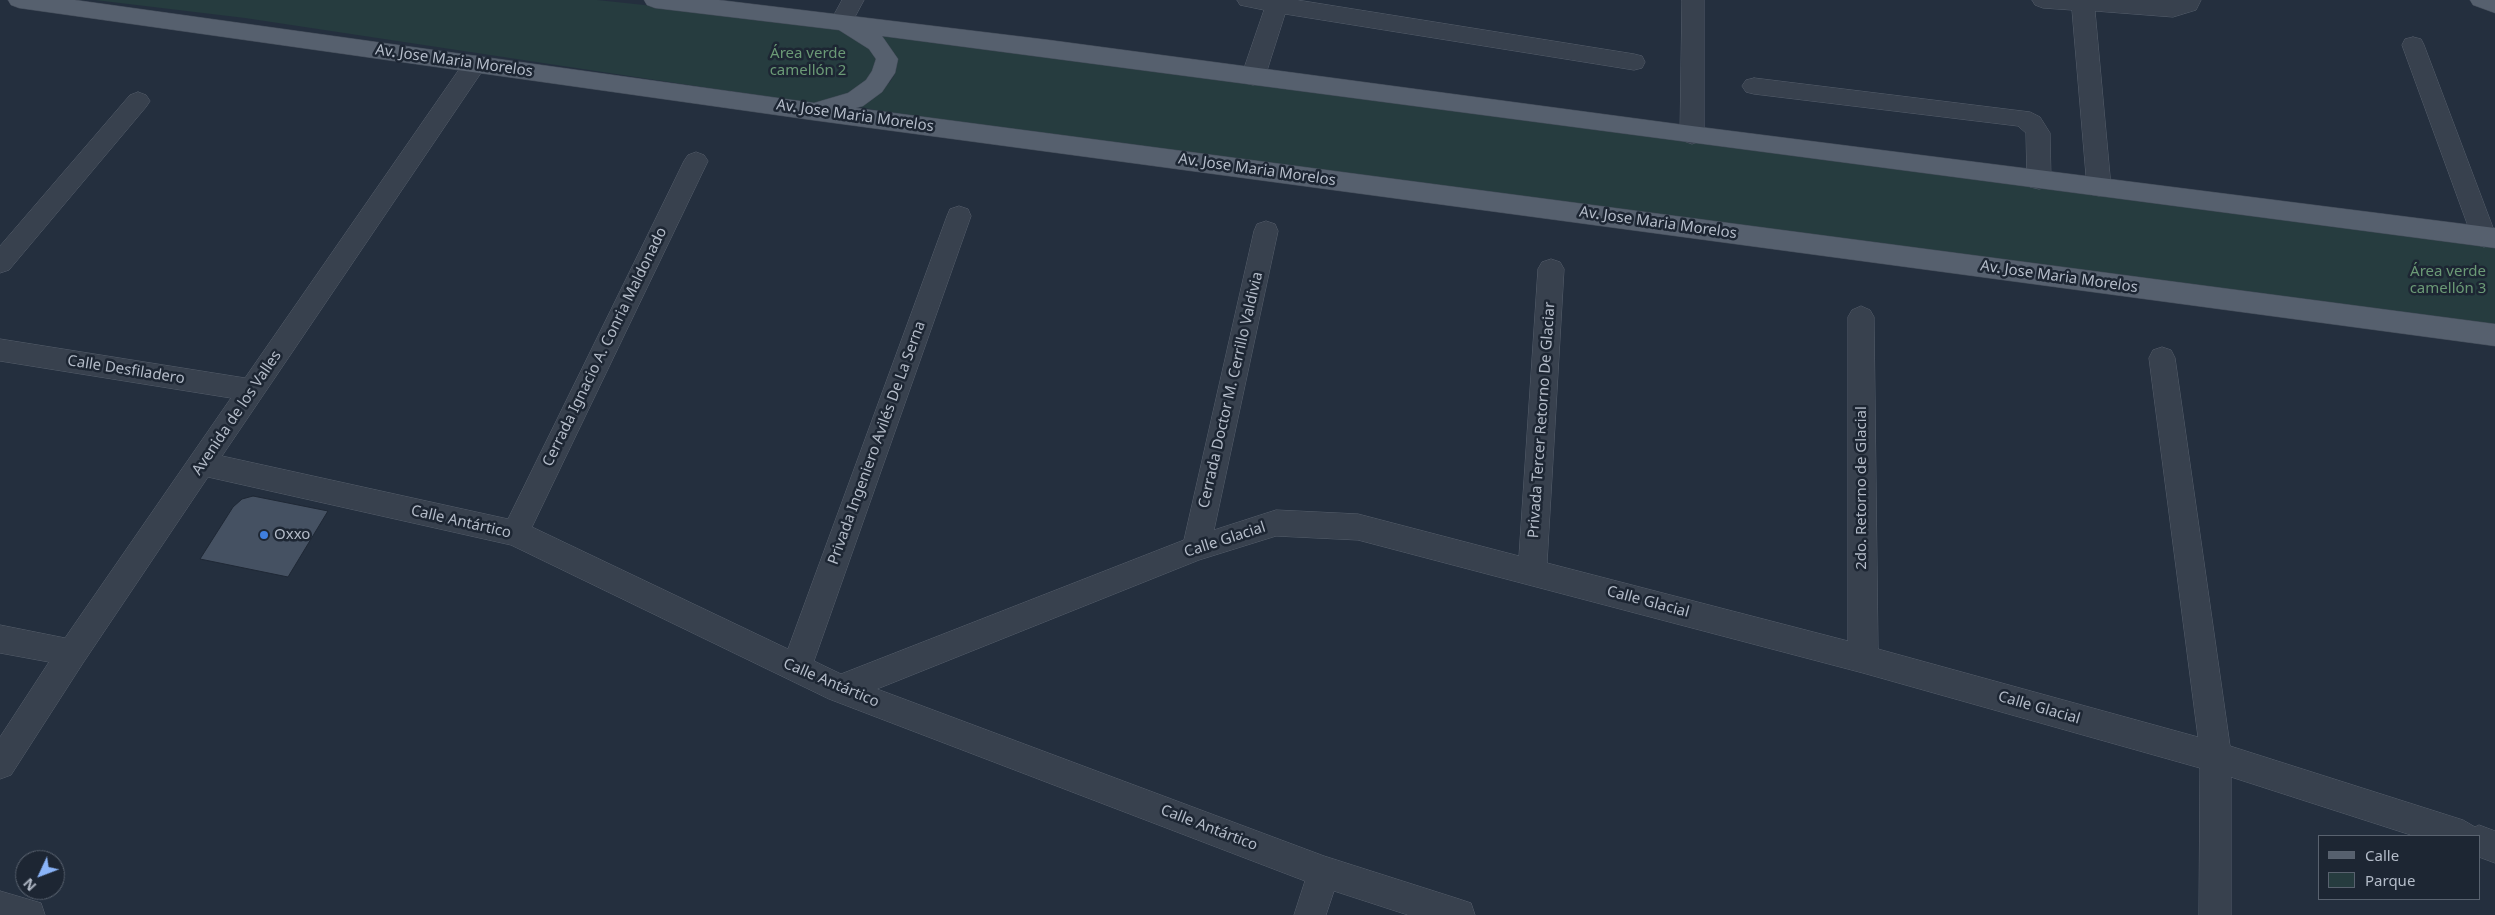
<!DOCTYPE html>
<meta charset="utf-8">
<style>
body{margin:0}
#map{position:relative;width:2495px;height:915px;overflow:hidden;background:#242f3e;font-family:"Noto Sans",sans-serif}
canvas{display:block}
.legend{position:absolute;left:2318px;top:835px;width:162px;height:65px;box-sizing:border-box;background:#1d2633;border:1px solid #59626f;margin:0;padding:6px 9px;list-style:none;font-size:15px;color:#b4bcc9}
.legend li{display:flex;align-items:center;gap:10px;height:25px}
.legend b{width:25px;border:1px solid #59626f}
.north{position:absolute;left:15px;top:850px;width:50px;height:50px;box-sizing:border-box;background:#1d2633;border:1px solid #59626f;border-radius:50%;rotate:227deg;font-size:14px;font-weight:700;line-height:20px;text-align:center;color:#b4bcc9}
.north::after{content:'';display:block;margin:auto;width:18px;height:22px;background:#8ab4f8;clip-path:polygon(50% 0,100% 100%,50% 72%,0 100%)}
</style>
<div id="map">
<canvas width="2495" height="915"></canvas>
<ul class="legend">
<li><b style="height:6px;background:#56606e"></b>Calle</li>
<li><b style="height:14px;background:#263c3f"></b>Parque</li>
</ul>
<div class="north">N</div>
</div>
<script>
const context = document.querySelector('canvas').getContext('2d');
context.lineJoin = 'round';
function paint(path, color) {
  context.fillStyle = color;
  context.fill(path, 'evenodd');
}
function poly(rows) {
  const path = new Path2D();
  for (const r of rows) {
    path.moveTo(r[0], r[1]);
    for (let i = 2; i < r.length; i += 2) path.lineTo(r[i], r[i + 1]);
  }
  return path;
}
function trace(path, color, width, dash) {
  context.strokeStyle = color;
  context.lineWidth = width;
  context.lineCap = dash ? 'butt' : 'round';
  context.setLineDash(dash || []);
  context.stroke(path);
}
function label(font, color, halo, rows, align = 'center') {
  context.font = font + ' "Noto Sans",sans-serif';
  context.lineWidth = 5;
  context.setLineDash([]);
  context.textBaseline = 'middle';
  context.strokeStyle = halo;
  context.fillStyle = color;
  for (const [text, x, y, turn = 0] of rows) {
    context.save();
    context.translate(x, y);
    context.rotate((+turn || 0) * Math.PI / 180);
    context.textAlign = isNaN(turn) ? turn : align;
    if (halo) context.strokeText(text, 0, 0);
    context.fillText(text, 0, 0);
    context.restore();
  }
}
const green = poly([
 [95,0,597,0,823,24,847,28,887,59,844,103,808,103,245,18],
 [870,32,2495,242,2495,331,929,121,850,105,883,88,890,82,895,74,896,64]
]);
const building = poly([
 [253,496,328,511,288,577,200,559,233,507,242,499,253,496]
]);
const minor = poly([
 [842,0,864,0,849,28,841,30,833,28,830,22,842,0],
 [1237,0,1297,0,1634,54,1642,56,1645,62,1642,68,1634,70,1285,14,1265,77,1261,83,1253,85,1245,83,1241,77,1264,10,1240,5,1237,0],
 [1682,0,1704,0,1704,135,1700,141,1692,144,1684,141,1680,135,1682,0],
 [2032,0,2201,0,2196,10,2173,17,2095,11,2111,187,2108,194,2099,196,2090,194,2087,187,2072,10,2043,8,2035,5,2032,0],
 [2413,37,2421,39,2424,45,2495,233,2493,244,2484,247,2475,244,2472,237,2402,45,2405,39,2413,37],
 [475,56,483,58,486,64,483,70,222,456,508,519,684,161,688,155,696,152,704,155,708,161,532,527,788,649,947,216,950,209,959,206,968,209,971,216,814,661,841,674,1184,540,1254,231,1257,224,1266,221,1275,224,1278,231,1214,530,1276,510,1358,514,1519,556,1538,269,1542,262,1551,259,1560,262,1564,269,1547,563,1848,641,1848,317,1852,310,1861,306,1870,310,1874,317,1878,649,2198,737,2149,358,2153,350,2162,347,2171,350,2175,358,2230,746,2463,820,2475,827,2479,825,2495,831,2495,863,2479,857,2479,836,2414,836,2231,777,2231,915,2199,915,2200,768,1863,673,1358,540,1276,536,1199,560,877,689,1324,856,1459,899,1471,903,1475,915,1408,915,1334,891,1326,915,1294,915,1305,881,829,699,511,545,208,477,83,663,11,775,0,779,0,737,49,662,0,653,0,625,65,638,231,398,0,361,0,339,245,378,467,58,475,56],
 [1754,78,2030,112,2040,117,2050,133,2051,180,2048,187,2039,189,2030,187,2027,180,2026,133,2018,126,1754,94,1746,92,1742,86,1746,80,1754,78],
 [138,92,146,95,150,101,146,107,9,270,0,273,0,246,130,95,138,92],
 [0,891,41,903,45,915,0,915,0,891]
]);
const major = poly([
 [8,0,75,0,814,103,848,93,866,80,872,71,876,59,869,49,839,30,655,8,647,5,644,0,719,0,1049,40,1692,126,2495,228,2495,248,882,36,898,59,895,73,882,92,863,106,856,108,2495,324,2495,346,812,120,19,8,11,5,8,0],
 [2470,0,2495,0,2495,13,2473,5,2470,0]
]);
const markers = [
 [264,535,5,"#3f7fe0"]
];
const parkNames = [
 ["Área verde",808,54],
 ["camellón 2",808,71],
 ["Área verde",2448,272],
 ["camellón 3",2448,289]
];
const streetNames = [
 ["Av. Jose Maria Morelos",454,61,8],
 ["Av. Jose Maria Morelos",855,116,8],
 ["Av. Jose Maria Morelos",1257,170,8],
 ["Av. Jose Maria Morelos",1658,223,8],
 ["Av. Jose Maria Morelos",2059,277,8],
 ["Cerrada Ignacio A. Conria Maldonado",605,347,-64],
 ["Calle Desfiladero",126,370,9],
 ["Cerrada Doctor M. Cerrillo Valdivia",1231,390,-77],
 ["Avenida de los Valles",237,413,-56],
 ["Privada Tercer Retorno De Glaciar",1542,420,-86],
 ["Privada Ingeniero Avilés De La Serna",877,443,-70],
 ["2do. Retorno de Glacial",1862,488,-90],
 ["Calle Antártico",461,522,13],
 ["Calle Glacial",1225,540,-18],
 ["Calle Glacial",1648,602,15],
 ["Calle Antártico",831,683,23],
 ["Calle Glacial",2039,708,16],
 ["Calle Antártico",1209,828,21]
];
const poiNames = [
 ["Oxxo",274,535]
];
paint(green, '#263c3f');
paint(building, '#455162');
trace(building, '#1f2835', 1);
trace(minor, '#565f6c', 1);
trace(major, '#414a57', 1);
paint(minor, '#38414e');
paint(major, '#56606e');
for (const [x, y, r, color] of markers) {
  const dot = new Path2D();
  dot.arc(x, y, r, 0, 2 * Math.PI);
  context.fillStyle = color;
  context.fill(dot);
  trace(dot, '#1d2633', 2);
}
label('15px', '#6b9a76', '#1d2633', parkNames);
label('15px', '#b4bcc9', '#1d2633', streetNames);
label('15px', '#b4bcc9', '#1d2633', poiNames, 'left');
</script>
